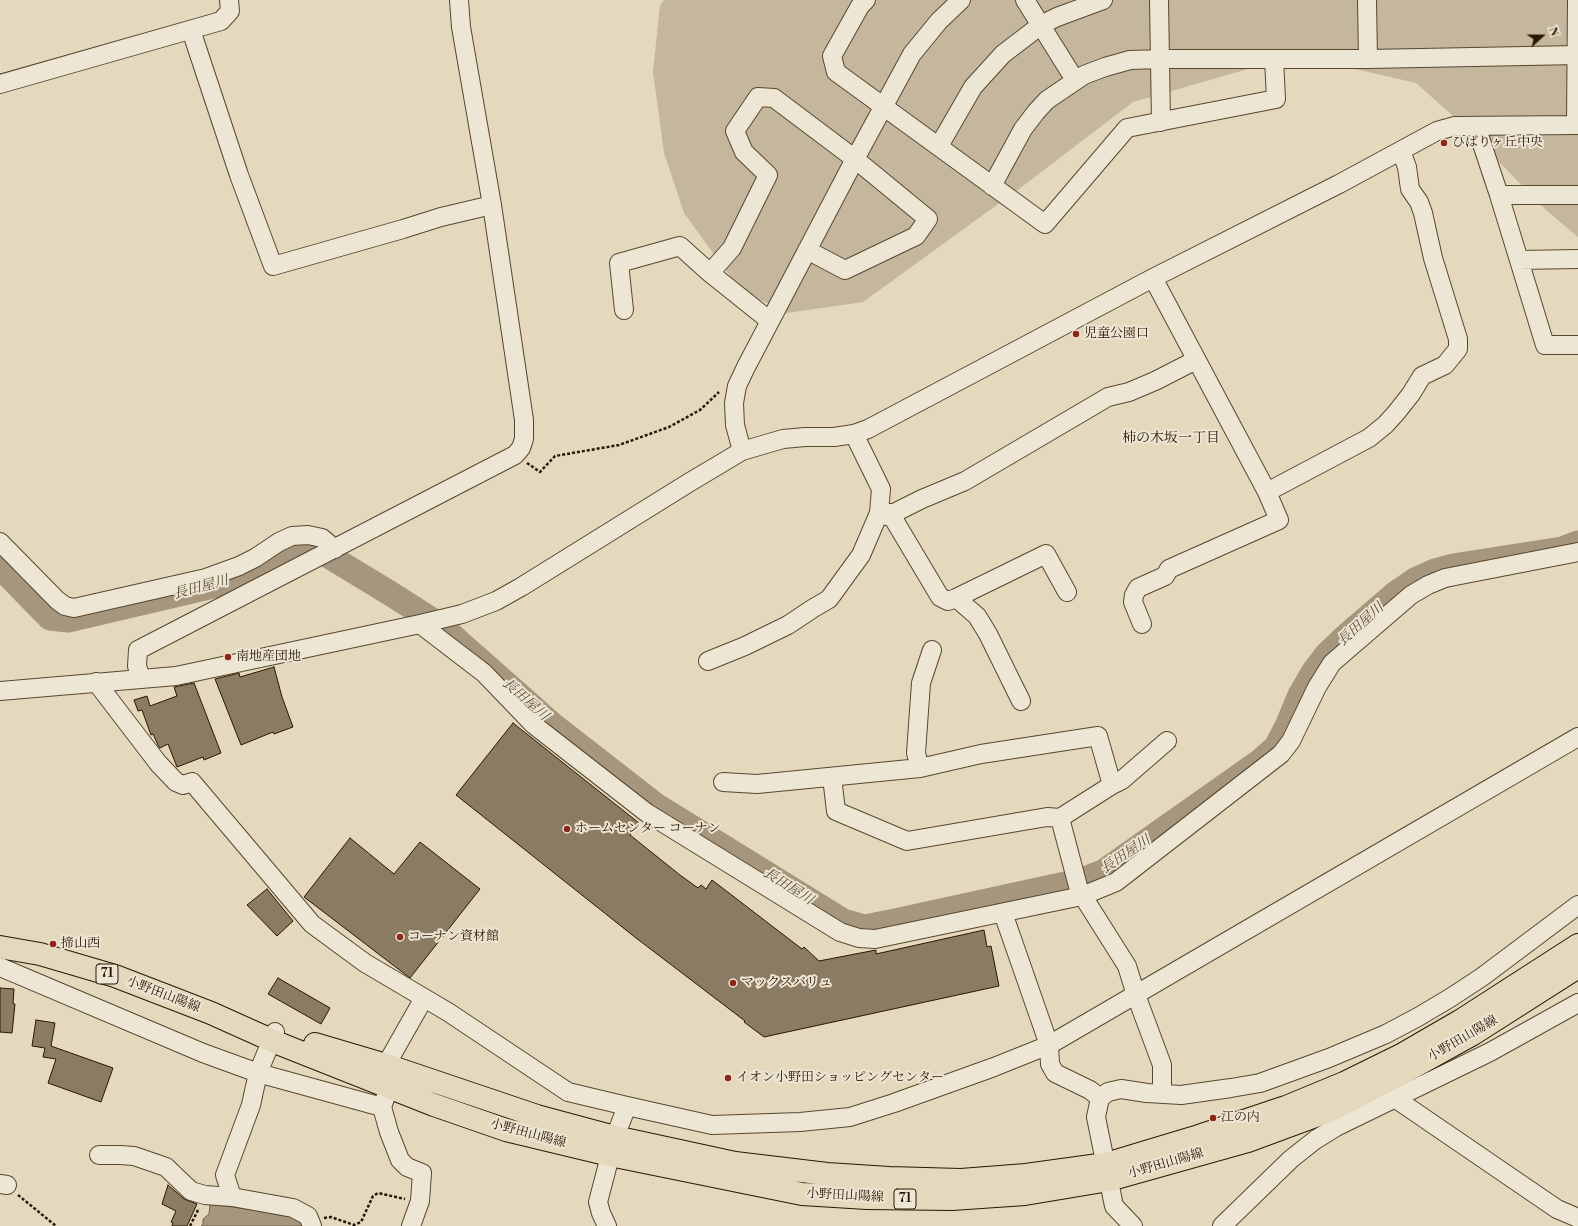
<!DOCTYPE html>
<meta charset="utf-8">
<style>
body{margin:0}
#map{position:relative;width:1578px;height:1226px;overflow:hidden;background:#e4d8bd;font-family:"Libre Bodoni",serif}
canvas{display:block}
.north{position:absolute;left:1522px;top:16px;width:40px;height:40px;-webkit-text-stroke:3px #ede6d4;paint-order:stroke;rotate:69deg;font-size:11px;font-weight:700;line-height:16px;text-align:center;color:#2a1700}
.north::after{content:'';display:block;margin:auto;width:14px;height:18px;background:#2a1700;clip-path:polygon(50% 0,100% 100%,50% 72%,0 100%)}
</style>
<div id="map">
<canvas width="1578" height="1226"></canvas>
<div class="north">N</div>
</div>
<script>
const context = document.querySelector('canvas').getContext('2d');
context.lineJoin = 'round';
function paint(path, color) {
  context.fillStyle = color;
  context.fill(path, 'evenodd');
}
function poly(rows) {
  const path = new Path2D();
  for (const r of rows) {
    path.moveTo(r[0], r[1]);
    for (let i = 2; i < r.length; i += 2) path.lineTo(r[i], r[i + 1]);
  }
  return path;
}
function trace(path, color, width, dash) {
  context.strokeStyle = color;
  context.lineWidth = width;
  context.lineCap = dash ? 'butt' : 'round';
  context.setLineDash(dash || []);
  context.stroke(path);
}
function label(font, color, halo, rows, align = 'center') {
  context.font = font + ' "Libre Bodoni","Noto Serif JP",serif';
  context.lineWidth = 4;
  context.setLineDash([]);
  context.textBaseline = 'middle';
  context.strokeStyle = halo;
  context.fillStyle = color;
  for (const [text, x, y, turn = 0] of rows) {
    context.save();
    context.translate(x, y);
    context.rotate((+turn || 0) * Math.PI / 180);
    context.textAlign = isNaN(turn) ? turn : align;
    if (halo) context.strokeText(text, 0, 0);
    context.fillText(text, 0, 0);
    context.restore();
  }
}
const green = poly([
 [664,0,1578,0,1578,237,1546,210,1462,124,1416,83,1347,67,1283,59,1133,102,1023,186,863,302,787,313,740,290,684,213,664,153,653,72,660,5]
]);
const water = poly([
 [210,1204,254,1210,300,1217,305,1226,201,1226,203,1225,203,1219,209,1214,210,1204]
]);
const river = poly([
 [0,567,50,618,68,620,226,583,298,545,317,549,388,592,440,625,553,725,657,806,843,921,865,927,895,921,1079,881,1103,872,1259,762,1276,747,1287,726,1300,695,1314,671,1327,654,1346,636,1396,593,1415,580,1435,571,1453,566,1562,549,1578,543]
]);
const building = poly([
 [274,667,282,697,293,727,274,734,273,732,241,745,215,679,239,673,240,677,274,667],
 [194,683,221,753,204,760,203,757,177,767,168,744,160,748,158,745,153,734,151,735,142,710,138,711,134,700,147,696,150,706,177,696,174,687,194,683],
 [513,723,639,823,630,835,680,875,698,888,701,885,706,889,712,880,802,949,804,947,819,961,876,950,876,954,984,930,987,947,991,946,999,986,764,1037,744,1022,745,1021,636,938,456,795,513,723],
 [350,838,394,874,420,842,480,889,410,978,304,897,350,838],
 [267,889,293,921,277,936,247,905,267,889],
 [278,978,330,1008,321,1024,268,994,278,978],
 [0,988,14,989,13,1004,15,1004,12,1033,0,1032,0,988],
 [36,1020,55,1023,51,1046,113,1068,101,1102,48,1083,56,1059,43,1057,45,1048,32,1046,36,1020],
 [168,1185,184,1199,197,1204,187,1226,172,1226,173,1223,171,1222,176,1211,162,1204,168,1185]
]);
const path = poly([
 [527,463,540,472,555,456,619,445,669,427,700,410,719,392],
 [18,1195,56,1226],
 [324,1218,331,1217,354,1225,361,1222,373,1196,378,1193,405,1199],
 [190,1226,199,1208]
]);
const minor = poly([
 [866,0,860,6,832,56,836,72,1045,224,1127,128,1276,99,1274,59],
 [1025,0,1075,80],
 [1159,0,1161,122],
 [1367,0,1368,59],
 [191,30,239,175,273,266,403,229,441,217,492,205],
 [0,84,221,21,230,11,229,0],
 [1576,125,1577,0],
 [1476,126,1499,195,1545,345,1578,345],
 [939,146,973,87,1003,54,1041,25,1057,17,1103,0],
 [992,186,1023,129,1036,112,1047,100,1084,75,1105,67,1130,60,1159,59,1368,59,1578,55],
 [1499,195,1578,195],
 [1519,260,1578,259],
 [710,273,732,248,768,175,744,152,735,131,758,97,774,98,855,159,928,219,916,236,845,270,807,250],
 [624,310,619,263,680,246,710,273,770,321],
 [854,434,881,489,879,513,893,518,940,597,948,601,956,598,1046,554,1067,592],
 [742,451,735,425,734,403,737,386,746,367,855,159,912,54,939,21,961,0],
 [1267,492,1369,438,1385,425,1396,413,1411,394,1422,376,1445,365,1458,349,1458,339,1433,258,1423,213,1419,202,1410,189,1407,167,1401,151],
 [0,542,57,600,65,606,74,608,206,578,239,566,255,558,279,542,292,536,308,535,322,538,335,549],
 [956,598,977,616,988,634,1021,701],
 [420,624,484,673,534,725,647,813,840,932,859,938,875,939,1082,896,1116,882,1281,754,1291,741,1317,687,1332,663,1411,595,1428,585,1445,578,1578,552],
 [1142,624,1133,602,1134,595,1138,588,1165,576,1169,569,1279,520,1267,492,1153,278],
 [708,661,745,646,788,625,812,609,829,599,861,555,879,513,894,513,922,499,965,481,1108,397,1129,392,1155,381,1196,360],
 [141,679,137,666,138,650,515,455,521,448,524,439,524,420,492,205,461,27,459,0],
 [96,682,158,763,176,782,183,785,192,782,312,924,365,963,448,1012,568,1092,627,1106,712,1125,800,1122,850,1117,894,1103,994,1067,1049,1045,1578,737],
 [0,691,176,676,420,624,462,614,496,601,521,587,690,482,742,451,783,439,805,437,834,437,854,434,868,429,1153,278,1339,184,1437,131,1455,126,1578,125],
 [920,768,916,753,921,683,932,650],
 [832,777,836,811,907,841,1047,817,1060,818],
 [723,782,757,784,920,768,981,754,1098,736,1112,785,1060,818,1079,890,1127,966,1136,995,1162,1065,1162,1094],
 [1112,785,1122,780,1167,741],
 [1003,913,1049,1045,1050,1064,1055,1073,1090,1090,1100,1098],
 [0,967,203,1053,258,1073,382,1107],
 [386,1065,424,998],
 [386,1096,382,1107,389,1132,400,1160,407,1167,422,1173,420,1201,411,1226],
 [1396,1099,1557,1209,1578,1218],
 [99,1155,120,1155,134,1156,166,1167,191,1191,205,1195,232,1197,293,1208,308,1216,312,1226],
 [0,1184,7,1185],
 [232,1197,225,1175,251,1105,258,1073,275,1032],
 [607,1226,601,1213,598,1202,615,1137,627,1106],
 [1133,1226,1114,1206,1096,1117,1100,1098,1108,1092,1121,1089,1147,1093,1181,1095,1231,1088,1260,1083,1329,1058,1386,1034,1418,1017,1450,998,1482,977,1578,905],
 [1222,1226,1291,1159,1315,1140,1336,1127,1490,1052,1578,1003]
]);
const major = poly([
 [0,947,40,954,115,976,211,1013,280,1044,434,1105,506,1130,610,1155,802,1194,867,1198,952,1199,1025,1194,1109,1180,1248,1141,1329,1111,1401,1074,1473,1034,1578,967],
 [315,1044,386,1065,537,1116,615,1137,735,1163,827,1174,889,1178,961,1180,1026,1175,1106,1164,1199,1136,1286,1107,1344,1083,1403,1054,1460,1021,1578,945]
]);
const markers = [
 [1444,143,4,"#8f2418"],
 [1076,334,4,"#8f2418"],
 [228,657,4,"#8f2418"],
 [567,829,4,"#8f2418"],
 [400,937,4,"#8f2418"],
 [53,944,4,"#8f2418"],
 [733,983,4,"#8f2418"],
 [728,1078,4,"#8f2418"],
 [1213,1118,4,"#8f2418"]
];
const shields = [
 [107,974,22],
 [905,1199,22]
];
const shieldNames = [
 ["71",107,974],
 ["71",905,1199]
];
const poiNames = [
 ["ひばりヶ丘中央",1452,143],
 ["児童公園口",1084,334],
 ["南地産団地",236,657],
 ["ホームセンター コーナン",575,829],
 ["コーナン資材館",408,937],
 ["揥山西",61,944],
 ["マックスバリュ",741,983],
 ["イオン小野田ショッピングセンター",736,1078],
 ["江の内",1221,1118]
];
const streetNames = [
 ["小野田山陽線",163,995,21],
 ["小野田山陽線",1463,1039,-30],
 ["小野田山陽線",528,1134,15],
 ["小野田山陽線",1166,1164,-16],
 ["小野田山陽線",845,1196,3]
];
const neighbourhoodNames = [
 ["柿の木坂一丁目",1171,439]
];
const waterNames = [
 ["長田屋川",201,588,-15],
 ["長田屋川",1361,625,-42],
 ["長田屋川",525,700,41],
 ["長田屋川",1126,855,-34],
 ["長田屋川",788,887,32]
];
paint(green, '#c4b79d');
paint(water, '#a5967d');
trace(water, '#74634b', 1);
trace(river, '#a5967d', 25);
paint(building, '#8b7b62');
trace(building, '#2a1700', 1);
trace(minor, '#58472f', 20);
trace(major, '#2a1700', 24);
trace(path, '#2a1700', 2.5, [3, 2]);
trace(minor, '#ede6d4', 18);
trace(major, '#e4d8bd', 22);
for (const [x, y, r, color] of markers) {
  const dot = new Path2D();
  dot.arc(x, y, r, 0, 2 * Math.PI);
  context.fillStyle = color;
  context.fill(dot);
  trace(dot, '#ede6d4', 1.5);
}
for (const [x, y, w] of shields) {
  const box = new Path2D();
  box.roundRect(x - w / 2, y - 10, w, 20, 3);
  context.fillStyle = '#ede6d4';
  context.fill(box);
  trace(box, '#2a1700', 1);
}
label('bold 12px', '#2a1700', null, shieldNames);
label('13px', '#2a1700', '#ede6d4', poiNames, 'left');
label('13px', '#2a1700', '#ede6d4', streetNames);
label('14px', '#2a1700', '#ede6d4', neighbourhoodNames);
label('italic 14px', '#5b4a32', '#ede6d4', waterNames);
</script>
